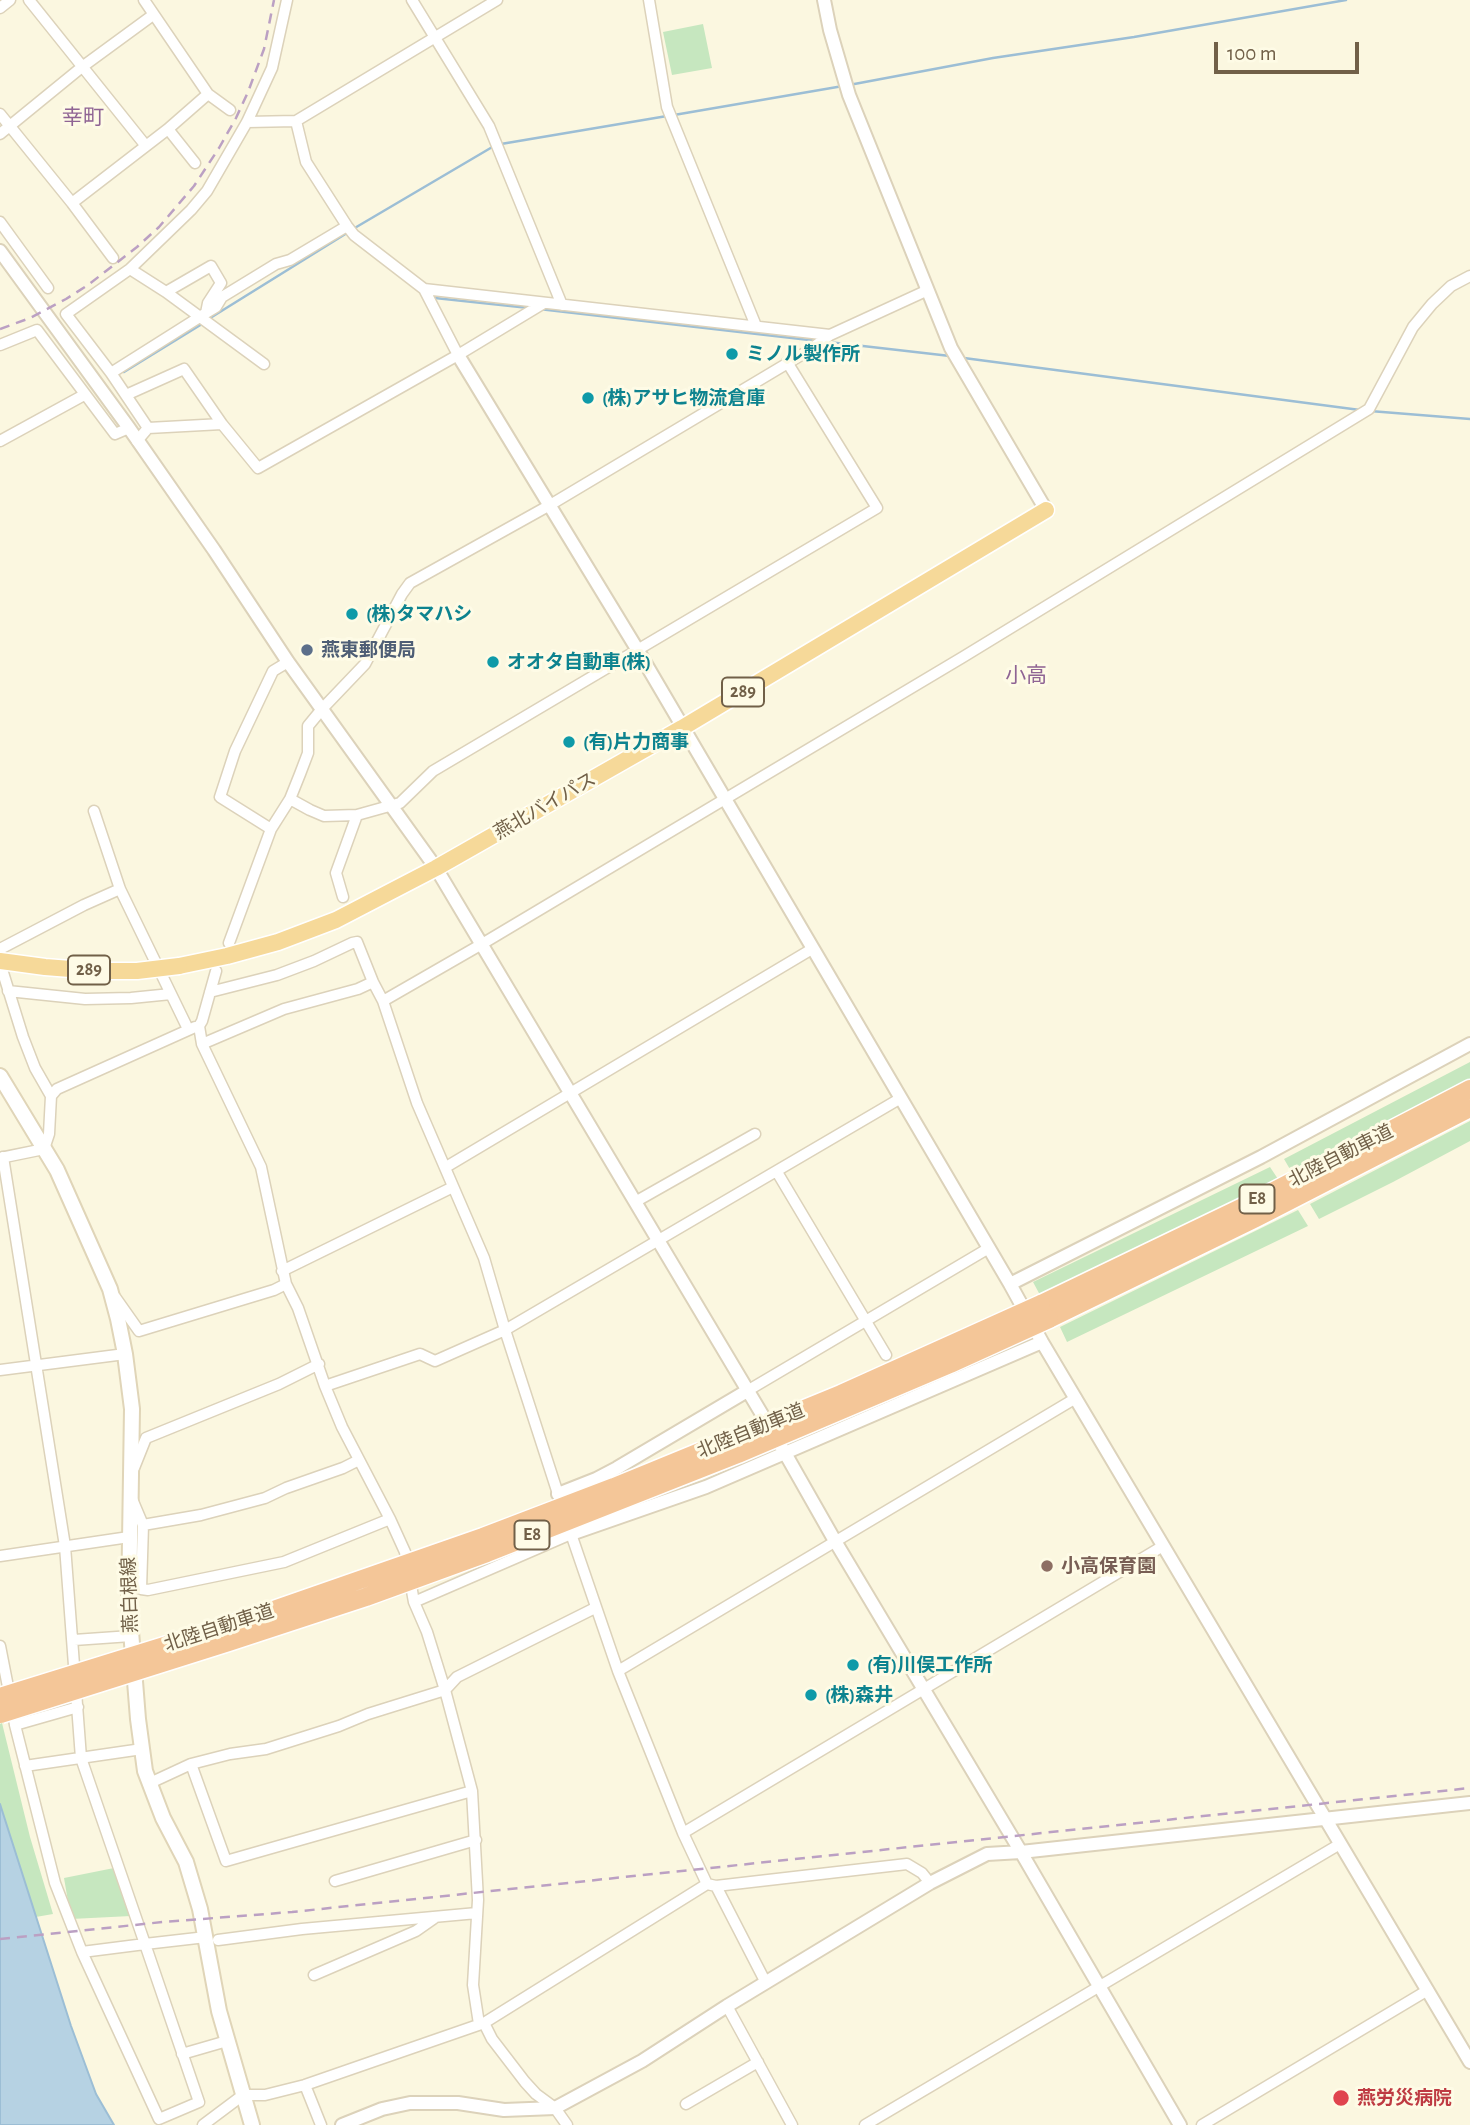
<!DOCTYPE html>
<meta charset="utf-8">
<style>
body{margin:0}
#map{position:relative;width:1470px;height:2125px;overflow:hidden;background:#fbf7e0;font-family:"Alegreya Sans",sans-serif}
canvas{display:block}
.scale{position:absolute;left:1214px;top:42px;width:145px;height:32px;box-sizing:border-box;border:4px solid #716048;border-top:0;padding-left:9px;font-size:21px;line-height:24px;white-space:nowrap;color:#716048;-webkit-text-stroke:5px #fefbe6;paint-order:stroke}
</style>
<div id="map">
<canvas width="1470" height="2125"></canvas>
<div class="scale">100 m</div>
</div>
<script>
const context = document.querySelector('canvas').getContext('2d');
context.lineJoin = 'round';
function paint(path, color) {
  context.fillStyle = color;
  context.fill(path, 'evenodd');
}
function poly(rows) {
  const path = new Path2D();
  for (const r of rows) {
    path.moveTo(r[0], r[1]);
    for (let i = 2; i < r.length; i += 2) path.lineTo(r[i], r[i + 1]);
  }
  return path;
}
function trace(path, color, width, dash) {
  context.strokeStyle = color;
  context.lineWidth = width;
  context.lineCap = dash ? 'butt' : 'round';
  context.setLineDash(dash || []);
  context.stroke(path);
}
function label(font, color, halo, rows, align = 'center') {
  context.font = font + ' "Alegreya Sans","Noto Sans JP",sans-serif';
  context.lineWidth = 6;
  context.setLineDash([]);
  context.textBaseline = 'middle';
  context.strokeStyle = halo;
  context.fillStyle = color;
  for (const [text, x, y, turn = 0] of rows) {
    context.save();
    context.translate(x, y);
    context.rotate((+turn || 0) * Math.PI / 180);
    context.textAlign = isNaN(turn) ? turn : align;
    if (halo) context.strokeText(text, 0, 0);
    context.fillText(text, 0, 0);
    context.restore();
  }
}
const green = poly([
 [703,24,712,68,672,75,663,32],
 [1470,1062,1470,1079,1442,1094,1291,1171,1284,1159],
 [1470,1121,1470,1141,1393,1182,1319,1219,1310,1204],
 [1270,1167,1278,1179,1084,1274,1040,1295,1033,1282],
 [1298,1210,1308,1226,1067,1342,1060,1327],
 [2,1723,30,1837,53,1914,30,1918,0,1831,0,1724],
 [114,1868,131,1916,71,1919,64,1878]
]);
const water = poly([
 [0,1804,71,2026,96,2094,114,2125,0,2125,0,1804]
]);
const stream = poly([
 [849,85,993,58,1134,37,1346,0],
 [674,115,843,86],
 [501,144,667,116],
 [353,229,494,146],
 [435,298,529,308],
 [539,309,818,341],
 [207,320,347,233],
 [828,342,950,356],
 [964,358,1360,410],
 [124,372,202,324],
 [1370,411,1470,419]
]);
const minor = poly([
 [29,0,146,146],
 [144,0,208,94,230,110],
 [412,0,489,126,562,305],
 [649,0,667,107,756,326],
 [0,8,10,0],
 [0,114,72,203,113,258],
 [296,121,306,162,347,226,354,235,424,289,458,355],
 [247,122,296,121,497,0],
 [168,129,195,163],
 [0,134,82,67,153,15],
 [72,203,168,129,208,94],
 [0,222,48,288],
 [130,269,166,292,264,364],
 [424,289,830,335],
 [166,292,211,266,221,283,208,303,206,313],
 [0,345,37,330,115,434,129,428],
 [111,373,206,313,216,307,222,297,276,264,290,260,347,226],
 [126,395,184,369,222,424],
 [148,428,222,424,258,468,458,355,544,303],
 [0,441,84,395],
 [137,441,148,428,111,373,66,314,130,269,191,210,207,191,247,122,272,68,287,0],
 [290,799,310,810,324,816,357,815,400,803,433,771,877,508,787,362],
 [94,811,120,889,188,1029],
 [271,829,220,797,235,751,273,671,288,662],
 [343,897,336,873,357,815],
 [229,943,271,829,290,799,300,774,308,753,308,726,322,709,365,664,402,594,410,583,550,505,808,351,830,335,928,290],
 [0,949,84,905,120,889],
 [0,963,23,1037,35,1068,51,1096,49,1134,44,1149,0,1158],
 [216,971,202,1021,199,1026,202,1044,261,1167,286,1284,298,1308,325,1386,342,1427,390,1519,405,1552,414,1602,427,1632,445,1690,472,1791,478,1900,473,1985,479,2024],
 [8,991,85,999,131,998,171,994],
 [210,992,277,975,314,961,352,943,357,942,373,982,383,1001,417,1103,484,1258,505,1330,560,1500],
 [383,1001,482,944,963,657,1369,409,1413,327,1432,304,1451,286,1470,276],
 [202,1044,284,1009,358,989,373,982],
 [51,1096,57,1089,195,1027],
 [3,1157,65,1546,81,1758,145,1944,199,2102,159,2119,82,1952,145,1944,206,1937],
 [446,1167,812,949],
 [777,1172,886,1355],
 [635,1202,755,1134],
 [282,1271,453,1187],
 [115,1297,139,1331,274,1290,286,1284],
 [0,1370,125,1354],
 [325,1386,420,1354,435,1361,505,1330,901,1098],
 [747,1391,989,1248],
 [134,1468,146,1438,279,1384,319,1364],
 [132,1499,143,1525,201,1515,265,1498,286,1488,343,1468,359,1460],
 [143,1525,141,1589,148,1590,284,1562,390,1519],
 [569,1528,618,1671,683,1833,707,1884,716,1886,766,1983],
 [0,1556,129,1537],
 [414,1602,571,1534],
 [74,1640,131,1636],
 [0,1646,10,1697],
 [618,1671,1076,1398],
 [14,1719,15,1725,78,1707],
 [15,1725,55,1883,82,1952],
 [191,1764,226,1861,472,1791],
 [25,1766,142,1749],
 [150,1783,191,1764,230,1754,266,1749,339,1726,368,1714,445,1690,457,1677,595,1608],
 [683,1833,1163,1546],
 [335,1881,476,1840],
 [716,1886,907,1864,922,1873,930,1883],
 [218,1940,302,1929,477,1913],
 [314,1975,416,1931,436,1917],
 [727,2006,792,2125],
 [484,2023,492,2039,525,2082,536,2094,555,2108,567,2125],
 [182,2054,227,2041],
 [305,2085,321,2125],
 [686,2104,758,2062],
 [203,2125,243,2095,265,2095,305,2085,484,2023,707,1884],
 [865,2125,1340,1844],
 [1202,2125,1428,1990]
]);
const tertiary = poly([
 [824,0,830,30,849,95,951,348,1046,510],
 [0,251,129,428,214,550,288,662,436,868,785,1453,835,1541,1021,1852,1180,2125],
 [458,355,637,649,1010,1284,1042,1342,1470,2062],
 [1010,1284,1261,1157,1470,1044],
 [558,1494,596,1479,617,1468,747,1391],
 [571,1534,706,1487,1042,1342],
 [342,2125,382,2109,410,2103,458,2103,504,2110,555,2108,642,2061,727,2006,930,1883,987,1854,1021,1852,1470,1803]
]);
const secondary = poly([
 [0,1076,57,1170,110,1289,118,1319,125,1354,132,1409,129,1606,138,1719,145,1771,163,1818,186,1862,200,1909,219,2011,252,2125]
]);
const trunk = poly([
 [179,966,227,956,278,942,336,920,436,868,682,728,1046,510]
]);
const motorway = poly([
 [1041,1304,1251,1203,1470,1089],
 [1049,1319,1256,1218,1470,1108]
]);
const rail = poly([
 [0,329,30,318,66,299,88,285,137,247,159,227,194,186,219,148,236,118,248,92,264,49,274,0],
 [0,1939,163,1922,292,1912,1470,1788]
]);
const trunkBridge = poly([
 [0,961,45,967,96,971,137,971,179,966]
]);
const motorwayBridge = poly([
 [0,1697,222,1628,483,1537,614,1487,841,1394,1041,1304],
 [1,1714,229,1642,366,1597,487,1553,738,1454,950,1364,1049,1319]
]);
const markers = [
 [732,354,7,"#0f9aa8"],
 [588,398,7,"#0f9aa8"],
 [352,614,7,"#0f9aa8"],
 [307,650,7,"#5c6f8a"],
 [493,662,7,"#0f9aa8"],
 [569,742,7,"#0f9aa8"],
 [1047,1566,7,"#8d6e63"],
 [853,1665,7,"#0f9aa8"],
 [811,1695,7,"#0f9aa8"],
 [1341,2098,9,"#e0444e"]
];
const shields = [
 [743,692,42],
 [89,970,42],
 [1257,1199,35],
 [532,1535,35]
];
const shieldNames = [
 ["289",743,692],
 ["289",89,970],
 ["E8",1257,1199],
 ["E8",532,1535]
];
const cultureNames = [
 ["ミノル製作所",746,354],
 ["(株)アサヒ物流倉庫",602,398],
 ["(株)タマハシ",366,614],
 ["オオタ自動車(株)",507,662],
 ["(有)片力商事",583,742],
 ["(有)川俣工作所",867,1665],
 ["(株)森井",825,1695]
];
const serviceNames = [
 ["燕東郵便局",321,650]
];
const streetNames = [
 ["燕北バイパス",545,806,-30],
 ["北陸自動車道",1341,1156,-27],
 ["北陸自動車道",751,1431,-22],
 ["燕白根線",130,1595,-92],
 ["北陸自動車道",219,1628,-18]
];
const educationNames = [
 ["小高保育園",1061,1566]
];
const healthNames = [
 ["燕労災病院",1357,2098]
];
const neighbourhoodNames = [
 ["幸町",83,118],
 ["小高",1026,676]
];
paint(green, '#c6e7bf');
paint(water, '#b6d2e3');
trace(water, '#9cbed5', 2);
trace(stream, '#9cbed5', 2.5);
trace(minor, '#dcd2ba', 13);
trace(tertiary, '#dcd2ba', 16);
trace(secondary, '#e0d5b8', 18);
trace(trunk, '#fff', 19);
trace(motorway, '#fff', 21);
trace(minor, '#fff', 10);
trace(tertiary, '#fff', 12);
trace(secondary, '#fff', 14);
trace(trunk, '#f6d999', 16);
trace(motorway, '#f4c698', 18);
trace(rail, '#bba0c3', 2.5, [10, 7]);
trace(trunkBridge, '#fff', 19, []);
trace(motorwayBridge, '#fff', 21, []);
trace(trunkBridge, '#f6d999', 16);
trace(motorwayBridge, '#f4c698', 18);
for (const [x, y, r, color] of markers) {
  const dot = new Path2D();
  dot.arc(x, y, r, 0, 2 * Math.PI);
  context.fillStyle = color;
  context.fill(dot);
  trace(dot, '#fefbe6', 2.5);
}
for (const [x, y, w] of shields) {
  const box = new Path2D();
  box.roundRect(x - w / 2, y - 14.5, w, 29, 5);
  context.fillStyle = '#fefbe6';
  context.fill(box);
  trace(box, '#716048', 2);
}
label('bold 18px', '#716048', null, shieldNames);
label('bold 19px', '#0d838f', '#fefbe6', cultureNames, 'left');
label('bold 19px', '#4e5e75', '#fefbe6', serviceNames, 'left');
label('19px', '#716048', '#fefbe6', streetNames);
label('bold 19px', '#785e54', '#fefbe6', educationNames, 'left');
label('bold 19px', '#be3a42', '#fefbe6', healthNames, 'left');
label('21px', '#8f6494', '#fefbe6', neighbourhoodNames);
</script>
